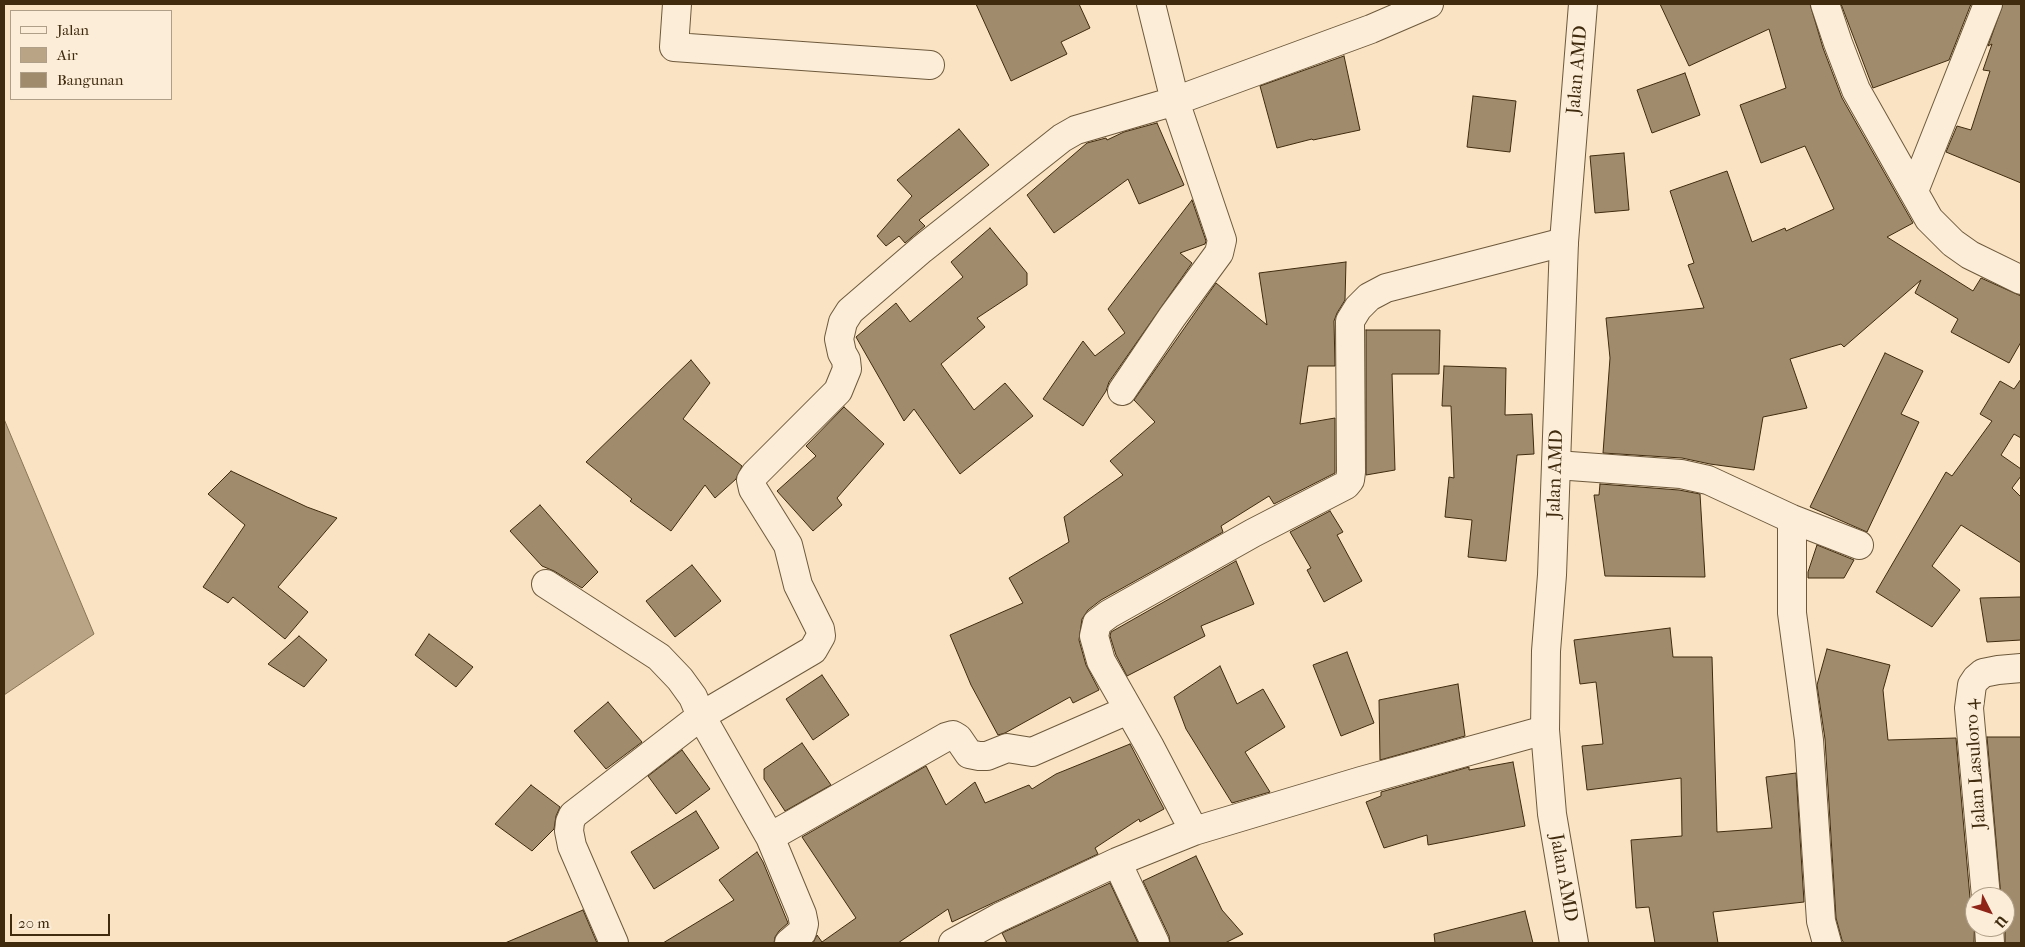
<!DOCTYPE html>
<style>
body{margin:0}
#map{position:relative;width:2025px;height:947px;overflow:hidden;background:#f9e3c3;font-family:"IM FELL French Canon",serif}
canvas{display:block}
.frame{position:absolute;inset:0;border:5px solid #402b0f;pointer-events:none}
.legend{position:absolute;left:10px;top:10px;width:162px;height:90px;box-sizing:border-box;background:#fbedd8;border:1px solid #b09f88;margin:0;padding:6px 9px;list-style:none;font-size:15px;color:#402b0f}
.legend li{display:flex;align-items:center;gap:10px;height:25px}
.legend b{width:25px;border:1px solid #b09f88}
.north{position:absolute;left:1965px;top:887px;width:50px;height:50px;box-sizing:border-box;background:#fbedd8;border:1px solid #b09f88;border-radius:50%;rotate:131deg;font-size:14px;font-weight:700;line-height:20px;text-align:center;color:#402b0f}
.north::after{content:'';display:block;margin:auto;width:18px;height:22px;background:#8f2418;clip-path:polygon(50% 0,100% 100%,50% 72%,0 100%)}
.scale{position:absolute;left:10px;top:914px;width:100px;height:22px;box-sizing:border-box;border:2px solid #402b0f;border-top:0;padding-left:6px;font-size:15px;line-height:18px;white-space:nowrap;color:#402b0f;-webkit-text-stroke:4px #fbedd8;paint-order:stroke}
</style>
<div id="map">
<canvas width="2025" height="947"></canvas>
<div class="frame"></div>
<ul class="legend">
<li><b style="height:6px;background:#fbedd8"></b>Jalan</li>
<li><b style="height:14px;background:#baa486"></b>Air</li>
<li><b style="height:14px;background:#a08b6d"></b>Bangunan</li>
</ul>
<div class="north">U</div>
<div class="scale">20 m</div>
</div>
<script>
const context = document.querySelector('canvas').getContext('2d');
context.lineJoin = 'round';
function paint(path, color) {
  context.fillStyle = color;
  context.fill(path, 'evenodd');
}
function poly(rows) {
  const path = new Path2D();
  for (const r of rows) {
    path.moveTo(r[0], r[1]);
    for (let i = 2; i < r.length; i += 2) path.lineTo(r[i], r[i + 1]);
  }
  return path;
}
function trace(path, color, width, dash) {
  context.strokeStyle = color;
  context.lineWidth = width;
  context.lineCap = dash ? 'butt' : 'round';
  context.setLineDash(dash || []);
  context.stroke(path);
}
function label(font, color, halo, rows, align = 'center') {
  context.font = font + ' "IM FELL French Canon",serif';
  context.lineWidth = 5;
  context.setLineDash([]);
  context.textBaseline = 'middle';
  context.strokeStyle = halo;
  context.fillStyle = color;
  for (const [text, x, y, turn = 0] of rows) {
    context.save();
    context.translate(x, y);
    context.rotate((+turn || 0) * Math.PI / 180);
    context.textAlign = isNaN(turn) ? turn : align;
    if (halo) context.strokeText(text, 0, 0);
    context.fillText(text, 0, 0);
    context.restore();
  }
}
const water = poly([
 [4,419,94,634,4,695,4,419]
]);
const building = poly([
 [976,4,1079,4,1090,28,1061,42,1067,54,1011,81,976,4],
 [1660,4,1810,4,1823,48,1842,98,1913,223,1887,237,1973,291,1981,278,2021,296,2021,342,2009,363,1951,332,1958,319,1915,293,1921,280,1844,347,1841,344,1790,359,1807,408,1763,417,1754,470,1710,464,1682,458,1603,453,1610,358,1606,318,1704,308,1688,265,1694,263,1670,191,1727,171,1752,242,1785,228,1786,231,1834,209,1805,146,1761,163,1740,105,1786,88,1769,29,1689,66,1660,4],
 [1841,4,1971,4,1949,60,1873,88,1841,4],
 [2003,4,2021,4,2021,183,1946,152,1957,126,1971,130,1990,71,1983,70,1992,44,1988,46,2003,4],
 [1344,56,1360,130,1313,140,1312,139,1277,148,1260,86,1344,56],
 [1685,73,1700,115,1652,133,1637,90,1685,73],
 [1473,96,1516,101,1510,152,1467,147,1473,96],
 [1157,123,1184,185,1139,204,1128,179,1054,233,1027,195,1087,143,1106,138,1107,140,1124,132,1157,123],
 [959,129,989,165,919,220,925,226,905,243,899,236,886,246,877,236,912,196,897,180,959,129],
 [1624,153,1629,210,1595,213,1590,156,1624,153],
 [1192,200,1206,241,1205,244,1180,253,1192,263,1109,382,1106,391,1083,426,1043,399,1083,341,1095,356,1125,333,1108,309,1192,200],
 [990,228,1027,273,1027,285,977,318,985,327,941,364,974,410,1005,383,1033,416,960,474,914,409,904,421,856,337,896,303,910,322,963,277,951,262,990,228],
 [1346,262,1345,300,1337,313,1334,321,1335,366,1308,366,1300,424,1335,418,1335,473,1274,504,1269,496,1221,526,1223,532,1101,600,1088,610,1082,619,1079,640,1086,665,1099,690,1073,703,1070,697,1005,733,998,735,971,685,950,635,1023,603,1009,578,1069,542,1064,517,1123,475,1110,461,1155,422,1134,400,1216,283,1267,325,1259,273,1346,262],
 [1366,330,1440,330,1439,374,1392,374,1395,470,1366,475,1366,330],
 [1885,353,1923,371,1901,414,1919,422,1867,532,1810,507,1885,353],
 [691,360,710,383,683,419,742,466,736,479,715,498,705,485,671,531,630,501,632,499,586,462,691,360],
 [1444,366,1506,368,1505,415,1532,414,1534,454,1517,455,1506,561,1468,557,1472,520,1445,517,1449,477,1454,478,1451,406,1442,406,1444,366],
 [2021,379,2021,438,2014,434,2001,455,2021,469,2021,476,2012,488,2021,497,2021,563,1961,525,1932,566,1960,590,1932,627,1876,592,1946,472,1952,476,1992,421,1980,414,2000,381,2014,389,2021,379],
 [844,407,884,444,837,498,842,505,813,531,777,491,816,456,806,446,844,407],
 [231,471,307,507,337,518,278,587,308,612,285,639,233,597,228,603,203,587,245,525,208,494,231,471],
 [1600,484,1679,490,1700,494,1705,577,1605,576,1594,495,1599,495,1600,484],
 [540,505,598,572,582,588,554,571,542,566,510,531,540,505],
 [1330,511,1343,532,1337,535,1362,581,1324,602,1307,570,1311,568,1290,532,1330,511],
 [1817,545,1854,560,1844,578,1808,578,1808,572,1817,545],
 [1236,561,1254,604,1201,626,1205,636,1127,676,1116,655,1110,636,1111,632,1236,561],
 [692,565,721,601,675,637,646,601,692,565],
 [2021,597,2021,640,1987,642,1980,598,2021,597],
 [1670,628,1673,657,1712,657,1717,832,1772,828,1766,777,1796,773,1804,902,1713,912,1718,943,1655,943,1649,907,1636,908,1631,840,1682,836,1681,778,1587,790,1582,746,1603,744,1596,682,1580,684,1574,640,1670,628],
 [429,634,473,667,456,687,415,655,429,634],
 [299,636,327,660,304,687,268,664,299,636],
 [1827,649,1890,665,1883,690,1888,740,1956,738,1970,898,1975,908,1974,943,1844,943,1842,940,1836,918,1825,739,1817,685,1827,649],
 [1347,652,1374,723,1341,736,1313,665,1347,652],
 [1220,666,1237,704,1263,689,1285,727,1245,752,1270,792,1232,803,1186,729,1174,697,1220,666],
 [822,675,849,715,813,740,786,699,822,675],
 [1458,684,1465,736,1380,760,1379,700,1458,684],
 [608,702,642,742,606,769,574,731,608,702],
 [1987,737,2021,737,2021,943,2005,943,2005,897,2001,897,1987,737],
 [802,743,831,785,785,811,764,779,764,769,802,743],
 [1130,744,1164,809,1140,822,1139,819,1095,848,1098,854,952,922,948,909,898,943,813,943,817,935,822,942,856,918,802,837,926,766,946,805,975,782,985,803,1029,785,1032,789,1056,774,1130,744],
 [682,750,710,789,676,814,648,776,682,750],
 [1513,762,1525,826,1428,845,1427,835,1384,848,1366,802,1381,796,1381,792,1469,767,1469,770,1513,762],
 [531,785,560,807,556,816,554,829,532,851,495,824,531,785],
 [696,811,719,848,654,889,631,852,696,811],
 [757,852,763,862,788,923,779,931,775,937,774,943,663,943,734,900,719,880,757,852],
 [1196,856,1222,910,1243,934,1225,943,1170,943,1169,936,1143,881,1196,856],
 [1110,883,1138,943,1007,943,1002,933,1110,883],
 [583,910,597,943,505,943,583,910],
 [1525,911,1533,943,1435,943,1434,934,1525,911]
]);
const minor = poly([
 [677,4,674,47,930,65],
 [1825,4,1838,43,1856,90,1929,219,1953,243,1970,255,2021,280],
 [1914,191,1988,4],
 [1122,391,1172,317,1219,253,1222,240,1175,101,1151,4],
 [1556,465,1681,474,1708,480,1792,519,1859,545],
 [1792,519,1792,613,1809,740,1821,921,1827,943],
 [546,584,659,657,680,679,693,697,701,716,813,650,821,636,820,629,798,585,788,545,753,489,751,480,755,474,838,391,847,369,846,360,842,353,839,339,843,322,850,311,922,249,1062,138,1076,130,1175,101,1371,29,1429,4],
 [1194,831,1150,747,1101,661,1094,636,1097,623,1109,614,1253,533,1346,485,1350,480,1351,472,1350,321,1358,308,1369,297,1386,288,1564,242],
 [770,837,946,737,953,735,958,738,969,754,979,756,987,756,1007,748,1032,752,1128,710],
 [1117,862,1155,943],
 [1986,897,1969,708,1972,685,1976,679,1983,673,1998,670,2021,668],
 [1989,927,1990,943],
 [614,943,572,846,569,831,570,822,573,815,701,716,770,837,802,914,804,924,802,932,789,943],
 [953,943,1000,917,1117,862,1194,831,1361,781,1545,730]
]);
const tertiary = poly([
 [1574,943,1552,814,1545,730,1546,651,1552,575,1564,242,1583,4]
]);
const streetNames = [
 ["Jalan AMD",1578,70,-85],
 ["Jalan AMD",1556,474,-88],
 ["Jalan Lasuloro 4",1976,764,-94],
 ["Jalan AMD",1563,878,80]
];
paint(water, '#baa486');
trace(water, '#897456', 1);
paint(building, '#a08b6d');
trace(building, '#402b0f', 1);
trace(minor, '#6e593c', 30);
trace(tertiary, '#6e593c', 30);
trace(minor, '#fbedd8', 28);
trace(tertiary, '#fbedd8', 28);
label('19px', '#402b0f', '#fbedd8', streetNames);
</script>
